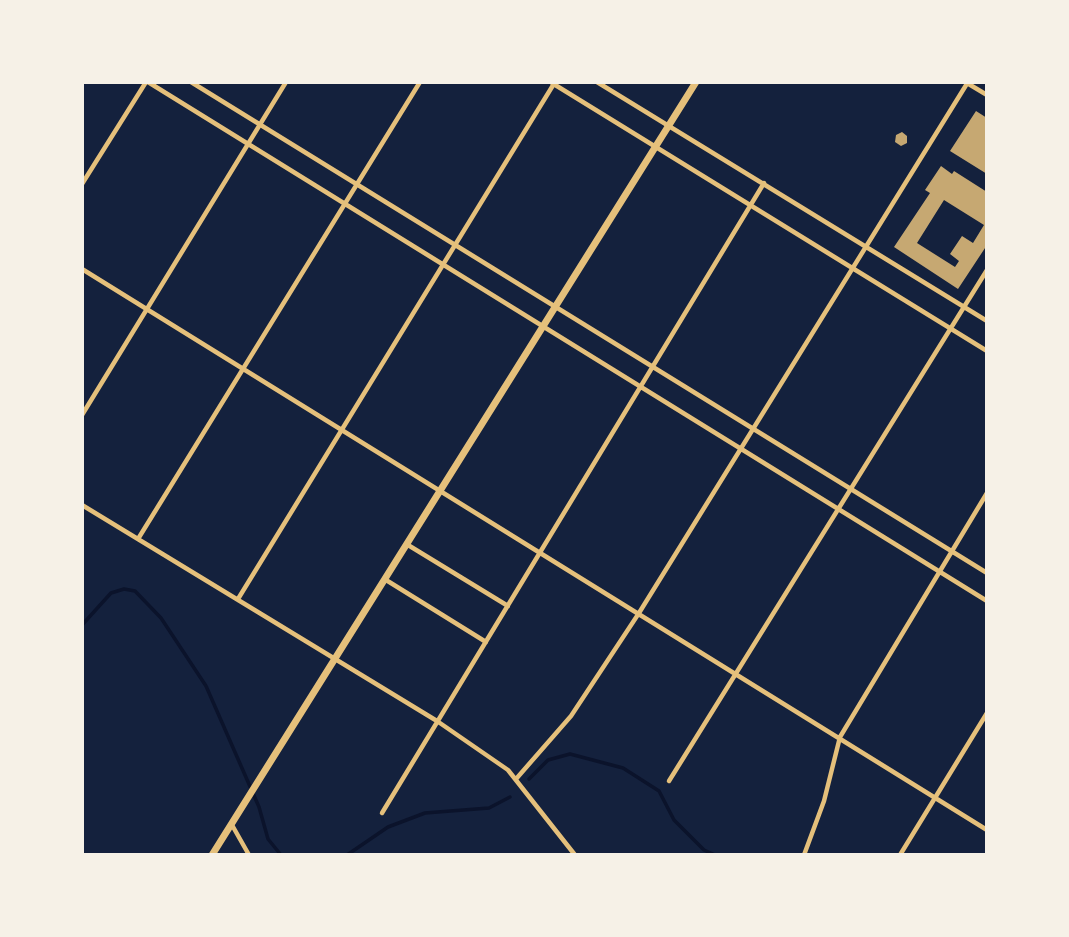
<!DOCTYPE html>
<style>
body{margin:0}
#map{position:relative;width:1069px;height:937px;overflow:hidden;background:#14213d;font-family:"Asap Condensed",sans-serif}
canvas{display:block}
.frame{position:absolute;inset:0;border:84px solid #f6f1e7;pointer-events:none}
</style>
<div id="map">
<canvas width="1069" height="937"></canvas>
<div class="frame"></div>
</div>
<script>
const context = document.querySelector('canvas').getContext('2d');
context.lineJoin = 'round';
function poly(rows) {
  const path = new Path2D();
  for (const r of rows) {
    path.moveTo(r[0], r[1]);
    for (let i = 2; i < r.length; i += 2) path.lineTo(r[i], r[i + 1]);
  }
  return path;
}
function trace(path, color, width, dash) {
  context.strokeStyle = color;
  context.lineWidth = width;
  context.lineCap = dash ? 'butt' : 'round';
  context.setLineDash(dash || []);
  context.stroke(path);
}
function paint(path, color) {
  context.fillStyle = color;
  context.fill(path, 'evenodd');
}
const stream = poly([
 [82,625,111,593,124,589,135,591,161,618,206,686,259,807,268,839,281,855],
 [529,779,548,760,570,754,623,768,659,791,674,820,704,850,715,855],
 [347,855,388,827,425,813,489,808,510,797]
]);
const building = poly([
 [976,111,987,118,987,174,950,151],
 [902,132,907,136,907,143,901,146,895,142,896,135],
 [941,166,952,174,954,171,987,192,987,245,958,289,894,247,930,193,925,190],
 [944,200,984,225,973,243,962,236,950,254,959,261,955,267,917,243]
]);
const minor = poly([
 [148,82,987,601],
 [191,82,987,573],
 [597,82,987,321],
 [552,83,987,351],
 [967,83,987,95],
 [82,184,146,82],
 [82,269,987,830],
 [82,415,286,82],
 [82,505,437,721,508,770,575,855],
 [138,539,420,82],
 [408,545,508,606],
 [386,580,486,642],
 [238,599,555,82],
 [516,779,571,716,639,613,968,82],
 [669,781,987,270],
 [382,813,764,183],
 [232,825,249,855],
 [804,855,824,801,840,737,987,493],
 [900,855,987,713]
]);
const primary = poly([
 [212,855,696,82]
]);
trace(stream, '#0b132b', 3.5);
paint(building, '#c6a872');
trace(minor, '#e5c07b', 4.5);
trace(primary, '#e5c07b', 7);
</script>
